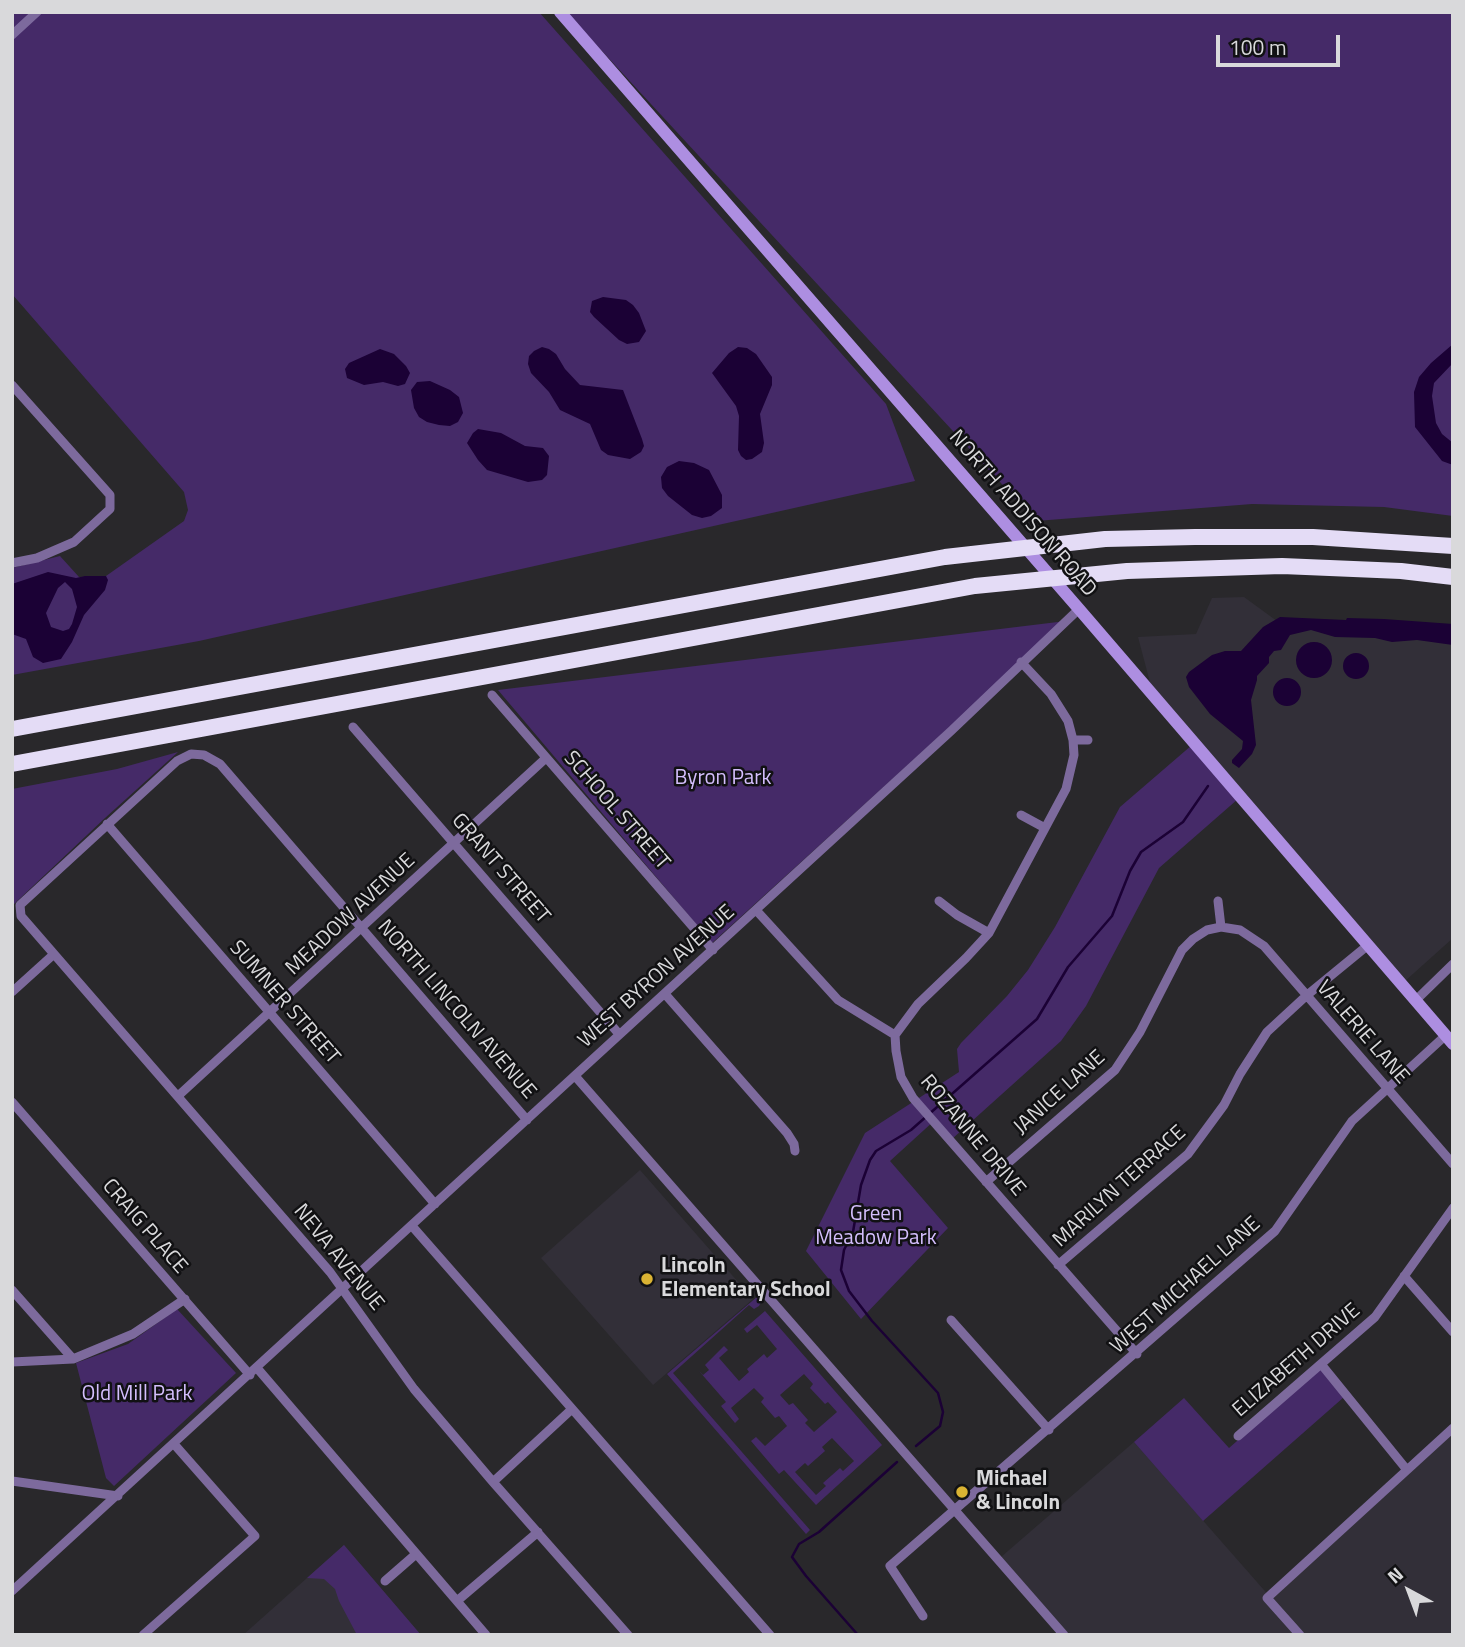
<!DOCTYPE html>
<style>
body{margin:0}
#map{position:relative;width:1465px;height:1647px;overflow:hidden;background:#29282b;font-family:"Titillium Web",sans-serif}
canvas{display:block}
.frame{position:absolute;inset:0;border:14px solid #d9d9db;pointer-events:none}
.north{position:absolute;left:1374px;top:1556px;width:70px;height:70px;-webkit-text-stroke:5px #111113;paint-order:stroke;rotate:319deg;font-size:19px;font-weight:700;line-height:28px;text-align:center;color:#d9d9db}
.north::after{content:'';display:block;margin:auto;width:24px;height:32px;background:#d9d9db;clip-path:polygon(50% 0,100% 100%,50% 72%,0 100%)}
.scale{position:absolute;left:1216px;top:35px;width:124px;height:32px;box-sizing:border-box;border:4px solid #d9d9db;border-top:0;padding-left:9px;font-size:21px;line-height:24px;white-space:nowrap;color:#d9d9db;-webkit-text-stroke:5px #111113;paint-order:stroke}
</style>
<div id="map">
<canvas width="1465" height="1647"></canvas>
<div class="frame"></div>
<div class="north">N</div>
<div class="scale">100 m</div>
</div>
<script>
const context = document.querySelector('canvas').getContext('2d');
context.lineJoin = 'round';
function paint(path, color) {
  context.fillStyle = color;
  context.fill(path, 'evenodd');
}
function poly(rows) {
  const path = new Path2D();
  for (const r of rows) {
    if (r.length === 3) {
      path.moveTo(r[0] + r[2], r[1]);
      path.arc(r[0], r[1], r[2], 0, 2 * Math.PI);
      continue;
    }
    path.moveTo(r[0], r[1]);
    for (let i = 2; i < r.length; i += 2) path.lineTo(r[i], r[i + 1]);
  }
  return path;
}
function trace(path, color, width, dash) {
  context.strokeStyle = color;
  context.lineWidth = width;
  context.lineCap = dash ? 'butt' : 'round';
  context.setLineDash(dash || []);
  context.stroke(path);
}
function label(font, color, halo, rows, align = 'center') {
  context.font = font + ' "Titillium Web",sans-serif';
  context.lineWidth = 5;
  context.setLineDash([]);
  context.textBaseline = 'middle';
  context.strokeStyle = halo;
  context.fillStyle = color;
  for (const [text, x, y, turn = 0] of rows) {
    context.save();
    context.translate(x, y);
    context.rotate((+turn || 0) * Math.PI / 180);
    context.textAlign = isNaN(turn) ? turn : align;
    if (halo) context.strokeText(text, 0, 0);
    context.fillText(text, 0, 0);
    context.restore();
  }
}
const built = poly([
 [1244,597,1281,624,1453,640,1453,938,1404,982,1152,690,1138,637,1196,634,1212,598],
 [640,1170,753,1299,653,1385,541,1258],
 [1453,1434,1453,1635,1069,1635,1001,1557,1134,1442,1271,1598],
 [344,1545,421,1635,243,1635]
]);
const green = poly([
 [12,12,539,12,886,404,915,481,199,641,12,675,12,568,60,556,79,577,106,576,184,521,188,510,184,492,12,294],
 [566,12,1453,12,1453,516,1384,507,1252,504,1036,521],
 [1066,621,712,943,498,690],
 [1192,745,1238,799,1159,868,1086,1006,1061,1041,952,1139,935,1120,890,1161,948,1228,861,1319,806,1251,865,1133,959,1072,957,1049,961,1043,1007,996,1028,970,1055,927,1120,807],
 [178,752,105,818,12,906,12,789,117,769],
 [758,1296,762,1300,759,1306,754,1309,749,1305,673,1373,810,1530,806,1534,667,1374],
 [177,1309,236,1373,114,1486,106,1478,76,1363,128,1344],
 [765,1311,882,1445,816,1505,784,1470,779,1474,751,1441,756,1437,765,1446,787,1426,779,1416,775,1418,761,1402,764,1398,754,1388,731,1408,739,1419,735,1423,721,1406,726,1402,699,1371,703,1375,709,1370,705,1365,724,1346,728,1350,719,1358,739,1381,749,1372,747,1369,764,1354,767,1358,777,1349,757,1325,747,1333,744,1329],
 [804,1374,813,1384,810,1388,825,1404,828,1402,837,1412,814,1432,805,1423,808,1420,793,1403,789,1405,780,1395],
 [832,1438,854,1461,843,1471,840,1468,823,1483,826,1486,816,1495,795,1472,805,1463,808,1466,825,1451,822,1447],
 [1322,1367,1344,1397,1203,1521,1134,1442,1184,1398,1229,1448],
 [344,1545,421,1635,357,1635,339,1601,335,1589,324,1579,307,1578]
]);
const water = poly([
 [603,297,626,300,633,305,639,313,646,331,639,342,627,344,619,340,594,317,590,312,592,301],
 [1453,344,1453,363,1434,383,1432,396,1436,423,1442,434,1453,443,1453,465,1442,461,1415,427,1414,392,1419,377,1431,363],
 [542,347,549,349,556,354,565,369,580,385,623,390,642,439,644,446,641,452,630,459,608,455,601,450,590,424,560,410,549,392,531,373,528,364,529,356,534,351],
 [738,347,747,348,756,354,772,377,772,385,760,414,764,443,762,452,752,459,746,460,741,456,738,450,739,416,736,406,712,373,729,353],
 [380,349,394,354,406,366,410,373,405,384,398,386,383,382,364,385,347,378,345,369,349,363],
 [430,381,450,390,459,397,463,413,458,422,450,426,439,425,427,422,419,417,414,408,411,390,417,382],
 [478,429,501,433,525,446,543,448,549,456,547,475,542,480,528,482,487,470,478,460,467,443,473,433],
 [679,461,694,463,709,470,722,495,722,508,711,516,702,518,692,515,668,496,662,488,661,477,667,467],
 [48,572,76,578,85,576,106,576,108,580,105,590,84,615,72,642,61,659,43,663,33,657,26,639,12,634,12,584],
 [65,582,72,589,77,607,72,624,69,629,63,631,51,627,46,613,58,588],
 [1280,617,1346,620,1347,618,1384,619,1453,624,1453,645,1417,640,1392,642,1375,638,1335,637,1311,630,1290,635,1281,650,1274,651,1269,657,1269,663,1257,676,1257,680,1251,700,1256,745,1252,754,1239,768,1232,763,1232,760,1242,749,1243,741,1210,714,1189,687,1186,677,1189,672,1212,655,1225,651,1241,651,1263,627],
 [1314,660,18],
 [1356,666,13],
 [1287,692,14]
]);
const stream = poly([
 [916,1446,940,1426,943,1412,938,1393,872,1321,849,1291,841,1270,844,1250,853,1232,861,1185,870,1160,876,1151,911,1130,1037,1019,1068,967,1112,916,1130,871,1141,852,1183,822,1208,786],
 [858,1635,806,1576,792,1557,799,1544,819,1532,897,1462]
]);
const street = poly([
 [12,35,37,12],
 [12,385,110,495,110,509,74,542,37,558,12,563],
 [1021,662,1051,694,1068,721,1073,740,1074,755,1066,789,989,933,966,958,918,1004,895,1035,896,1051,901,1077,913,1098,1137,1354],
 [492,695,713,950],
 [353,727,619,1034],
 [1073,740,1088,740],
 [1021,815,1045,828],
 [107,824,435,1204],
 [939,901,957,915,989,933],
 [1218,901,1221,927],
 [756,910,838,1000,895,1035],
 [12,992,54,954],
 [665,994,787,1133,794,1144,795,1151],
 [1415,1001,1453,964],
 [575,1076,1064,1635],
 [178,1096,546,758],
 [12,1102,250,1375],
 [527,1120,220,764,204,755,191,754,177,761,20,905,21,916,330,1272,414,1389,493,1482,628,1635],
 [986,1182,1115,1070,1140,1032,1182,950,1193,939,1207,930,1221,927,1240,930,1264,946,1453,1164],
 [412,1226,770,1635],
 [1058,1265,1188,1154,1224,1105,1240,1074,1267,1032,1306,996,1367,946],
 [1404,1276,1453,1332],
 [12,1290,73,1359],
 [951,1320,1049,1430],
 [12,1362,73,1359,133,1334,185,1299],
 [1321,1364,1407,1470],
 [257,1368,486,1635],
 [1238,1436,1375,1317,1453,1208],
 [12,1481,118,1496],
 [493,1482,572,1409],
 [385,1581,416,1554],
 [12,1591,951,731,1079,609],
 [457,1601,538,1532],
 [923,1616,890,1566,1275,1231,1352,1121,1445,1036],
 [143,1635,255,1536,174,1444],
 [1300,1635,1267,1598,1453,1428]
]);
const secondary = poly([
 [560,12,1079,609,1453,1044]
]);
const highway = poly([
 [12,729,945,557,1105,539,1195,537,1313,537,1453,546],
 [12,764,975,586,1127,571,1282,566,1401,571,1453,577]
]);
const markers = [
 [647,1279,7,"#dab333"],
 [962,1492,7,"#dab333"]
];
const streetNames = [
 ["NORTH ADDISON ROAD",1022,514,49],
 ["SCHOOL STREET",616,811,49],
 ["GRANT STREET",500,869,49],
 ["MEADOW AVENUE",351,915,-43],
 ["WEST BYRON AVENUE",657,977,-42],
 ["SUMNER STREET",284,1003,49],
 ["NORTH LINCOLN AVENUE",456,1010,49],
 ["VALERIE LANE",1362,1033,49],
 ["JANICE LANE",1060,1093,-42],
 ["ROZANNE DRIVE",972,1136,50],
 ["MARILYN TERRACE",1120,1187,-42],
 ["CRAIG PLACE",144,1227,49],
 ["NEVA AVENUE",338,1258,51],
 ["WEST MICHAEL LANE",1186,1286,-42],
 ["ELIZABETH DRIVE",1297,1361,-41]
];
const parkNames = [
 ["Byron Park",723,779],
 ["Green",876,1215],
 ["Meadow Park",876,1239],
 ["Old Mill Park",137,1395]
];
const poiNames = [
 ["Lincoln",661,1267],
 ["Elementary School",661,1291],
 ["Michael",976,1480],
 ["& Lincoln",976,1504]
];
paint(built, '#322f38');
paint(green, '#452a68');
paint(water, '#1b0135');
trace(stream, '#1b0135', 2.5);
trace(street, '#7d6a9d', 9);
trace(secondary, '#ad8ee1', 12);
trace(highway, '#e4dcf6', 16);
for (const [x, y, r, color] of markers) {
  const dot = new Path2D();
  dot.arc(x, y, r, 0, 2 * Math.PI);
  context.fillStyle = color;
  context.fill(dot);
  trace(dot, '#111113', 2.5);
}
label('21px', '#d9d9db', '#111113', streetNames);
label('21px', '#d4befd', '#111113', parkNames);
label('bold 21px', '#d9d9db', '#111113', poiNames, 'left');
</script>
